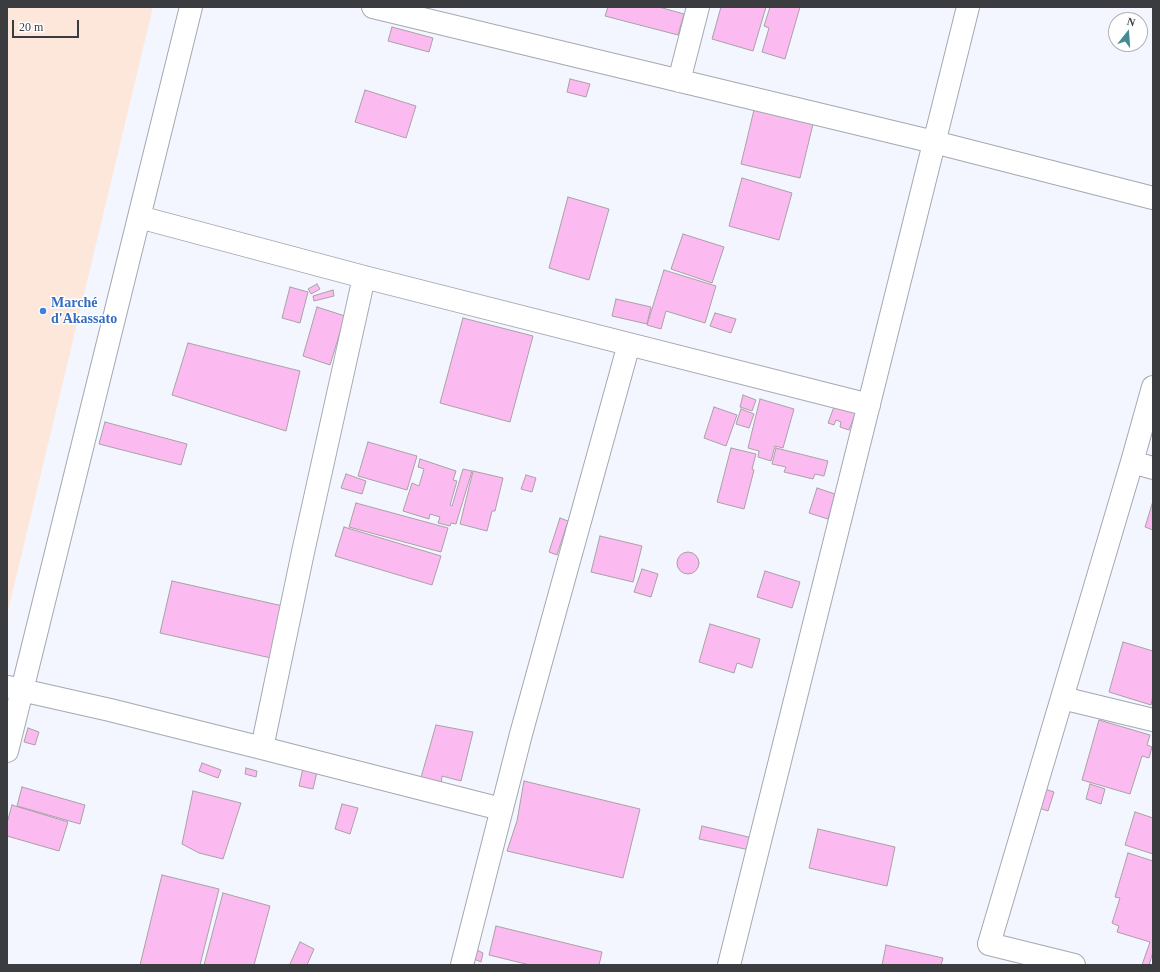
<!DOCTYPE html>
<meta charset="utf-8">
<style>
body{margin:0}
#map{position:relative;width:1160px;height:972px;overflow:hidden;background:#f3f6fe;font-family:"Times New Roman",serif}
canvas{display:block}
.frame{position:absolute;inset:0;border:8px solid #3a3c40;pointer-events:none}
.north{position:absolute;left:1108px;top:12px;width:40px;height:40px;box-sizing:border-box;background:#fff;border:1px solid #b0b1b3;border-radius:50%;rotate:17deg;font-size:11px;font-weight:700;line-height:16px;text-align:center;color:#3a3c40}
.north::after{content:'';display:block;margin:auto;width:14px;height:18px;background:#448c92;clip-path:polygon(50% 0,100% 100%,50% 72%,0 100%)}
.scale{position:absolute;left:12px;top:20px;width:67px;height:18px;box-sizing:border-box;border:2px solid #3a3c40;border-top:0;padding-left:5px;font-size:12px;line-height:14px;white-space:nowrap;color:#3a3c40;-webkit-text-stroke:3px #fff;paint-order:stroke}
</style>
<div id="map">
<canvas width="1160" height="972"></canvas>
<div class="frame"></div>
<div class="north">N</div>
<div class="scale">20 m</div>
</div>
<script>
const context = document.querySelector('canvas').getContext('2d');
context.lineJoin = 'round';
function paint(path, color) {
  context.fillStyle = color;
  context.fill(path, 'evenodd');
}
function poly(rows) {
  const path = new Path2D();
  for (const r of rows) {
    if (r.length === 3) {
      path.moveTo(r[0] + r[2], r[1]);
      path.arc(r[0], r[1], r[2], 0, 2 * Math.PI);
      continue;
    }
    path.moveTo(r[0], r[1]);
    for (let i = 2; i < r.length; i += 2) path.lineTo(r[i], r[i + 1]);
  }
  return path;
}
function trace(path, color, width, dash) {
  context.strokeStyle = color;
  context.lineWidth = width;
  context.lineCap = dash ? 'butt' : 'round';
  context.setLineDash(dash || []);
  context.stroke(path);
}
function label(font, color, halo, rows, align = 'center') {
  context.font = font + ' "Times New Roman",serif';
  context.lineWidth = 3;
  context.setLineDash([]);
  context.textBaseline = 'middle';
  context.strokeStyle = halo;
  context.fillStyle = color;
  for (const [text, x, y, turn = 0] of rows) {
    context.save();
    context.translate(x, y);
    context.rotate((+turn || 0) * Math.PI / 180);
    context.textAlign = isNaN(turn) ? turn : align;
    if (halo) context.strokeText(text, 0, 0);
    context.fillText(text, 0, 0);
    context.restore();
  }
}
const commercial = poly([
 [7,7,153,7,7,615]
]);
const building = poly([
 [608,7,659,7,684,14,678,35,605,16,608,7],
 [721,7,766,7,753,51,712,39,721,7],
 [770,7,800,7,785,59,762,52,769,28,764,26,770,7],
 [392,27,433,38,429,52,388,41,392,27],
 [570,79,590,84,586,97,567,92,570,79],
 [365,90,416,106,406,138,355,122,365,90],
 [754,110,813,124,800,178,741,164,754,110],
 [742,178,792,193,779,240,729,226,742,178],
 [568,197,609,209,589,280,549,268,568,197],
 [683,234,724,247,712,283,671,269,683,234],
 [664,270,716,286,705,323,666,311,661,329,647,325,664,270],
 [317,284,320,289,311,294,308,289,317,284],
 [290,287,308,292,300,323,282,318,290,287],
 [333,290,334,296,314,301,313,296,333,290],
 [616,299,651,307,647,324,612,316,616,299],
 [317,307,345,316,330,365,303,356,317,307],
 [715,313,736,319,731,333,710,326,715,313],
 [463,318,533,336,510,422,440,403,463,318],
 [188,343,300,371,286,431,172,395,188,343],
 [743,395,756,400,752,411,740,407,743,395],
 [760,399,794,409,783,448,775,446,771,461,758,457,759,451,748,448,760,399],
 [835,404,856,412,849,430,840,427,841,422,836,420,834,425,828,423,835,404],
 [714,407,737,415,726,446,704,438,714,407],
 [741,409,754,414,749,428,736,424,741,409],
 [105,422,187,444,181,465,99,444,105,422],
 [368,442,417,456,407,490,358,476,368,442],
 [731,448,756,454,752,469,754,470,744,509,717,502,731,448],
 [776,448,828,461,824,476,815,474,813,479,784,472,786,467,772,464,776,448],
 [420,459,456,471,453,480,457,481,450,505,452,506,463,469,472,471,456,524,451,523,450,526,438,523,440,517,430,514,429,519,403,511,412,483,419,486,424,469,418,467,420,459],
 [473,471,503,478,495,511,492,511,487,531,460,524,473,471],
 [346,474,366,481,362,494,341,488,346,474],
 [526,475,536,478,532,492,521,489,526,475],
 [817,488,835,494,828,519,809,513,817,488],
 [1153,501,1153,530,1145,527,1153,501],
 [356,503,448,528,441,552,349,527,356,503],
 [560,518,568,521,557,555,549,552,560,518],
 [344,527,441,556,432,585,335,556,344,527],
 [600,536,642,546,633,582,591,572,600,536],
 [688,563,11],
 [642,569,658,574,651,597,634,592,642,569],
 [765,571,800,582,792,608,757,597,765,571],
 [172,581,283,606,271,658,160,633,172,581],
 [710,624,760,639,752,668,737,663,734,673,699,662,710,624],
 [1123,642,1153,651,1153,696,1151,705,1109,692,1123,642],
 [1099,720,1150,735,1147,745,1152,747,1149,758,1142,756,1130,794,1082,780,1099,720],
 [436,725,473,732,461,781,442,776,441,786,420,781,436,725],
 [28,728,39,732,35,745,24,742,28,728],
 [202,763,221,770,218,778,199,771,202,763],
 [246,768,257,771,256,777,245,774,246,768],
 [303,768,317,772,313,789,299,786,303,768],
 [524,781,640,809,623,878,507,851,517,821,524,781],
 [1090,784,1105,789,1101,804,1086,799,1090,784],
 [22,787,85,805,80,824,17,806,22,787],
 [1042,788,1054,792,1048,811,1036,807,1042,788],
 [193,791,241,803,223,859,199,853,182,844,193,791],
 [342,804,358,808,350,834,335,829,342,804],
 [12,805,68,822,59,851,7,836,7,823,12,805],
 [1135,812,1153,818,1153,854,1125,845,1135,812],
 [702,826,757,839,754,851,699,839,702,826],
 [818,829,895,847,887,886,809,868,818,829],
 [1128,853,1153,861,1153,952,1149,965,1142,965,1150,942,1117,932,1119,926,1112,923,1120,898,1115,897,1128,853],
 [162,875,219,889,200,965,140,965,162,875],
 [223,893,270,906,254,965,204,965,223,893],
 [496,926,602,952,599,965,530,965,489,955,496,926],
 [300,942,314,949,307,965,293,965,290,964,300,942],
 [886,945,943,958,941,965,882,965,886,945],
 [477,950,483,953,481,962,474,959,477,950]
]);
const street = poly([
 [373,7,934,142,1153,198],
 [679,81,698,7],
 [139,217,364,277,869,405],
 [364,277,303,552,262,748,501,809],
 [1132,462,1153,468],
 [8,687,110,710,262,748],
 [1062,698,1153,720],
 [7,751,191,7],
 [462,965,521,734,629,344],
 [729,965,968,7],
 [1074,965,989,944,1132,462,1153,387]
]);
const markers = [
 [43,311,4,"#3f7fe0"]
];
const shopNames = [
 ["Marché",51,303],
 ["d'Akassato",51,319]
];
paint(commercial, '#fde7da');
paint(building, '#fcbbf0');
trace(building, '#a9a0a7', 1);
trace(street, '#a4a8b0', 24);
trace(street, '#fff', 22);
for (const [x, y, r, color] of markers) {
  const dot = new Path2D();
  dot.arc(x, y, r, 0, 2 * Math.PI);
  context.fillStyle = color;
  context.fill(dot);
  trace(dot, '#fff', 1.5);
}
label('bold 14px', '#366cbe', '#fff', shopNames, 'left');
</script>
